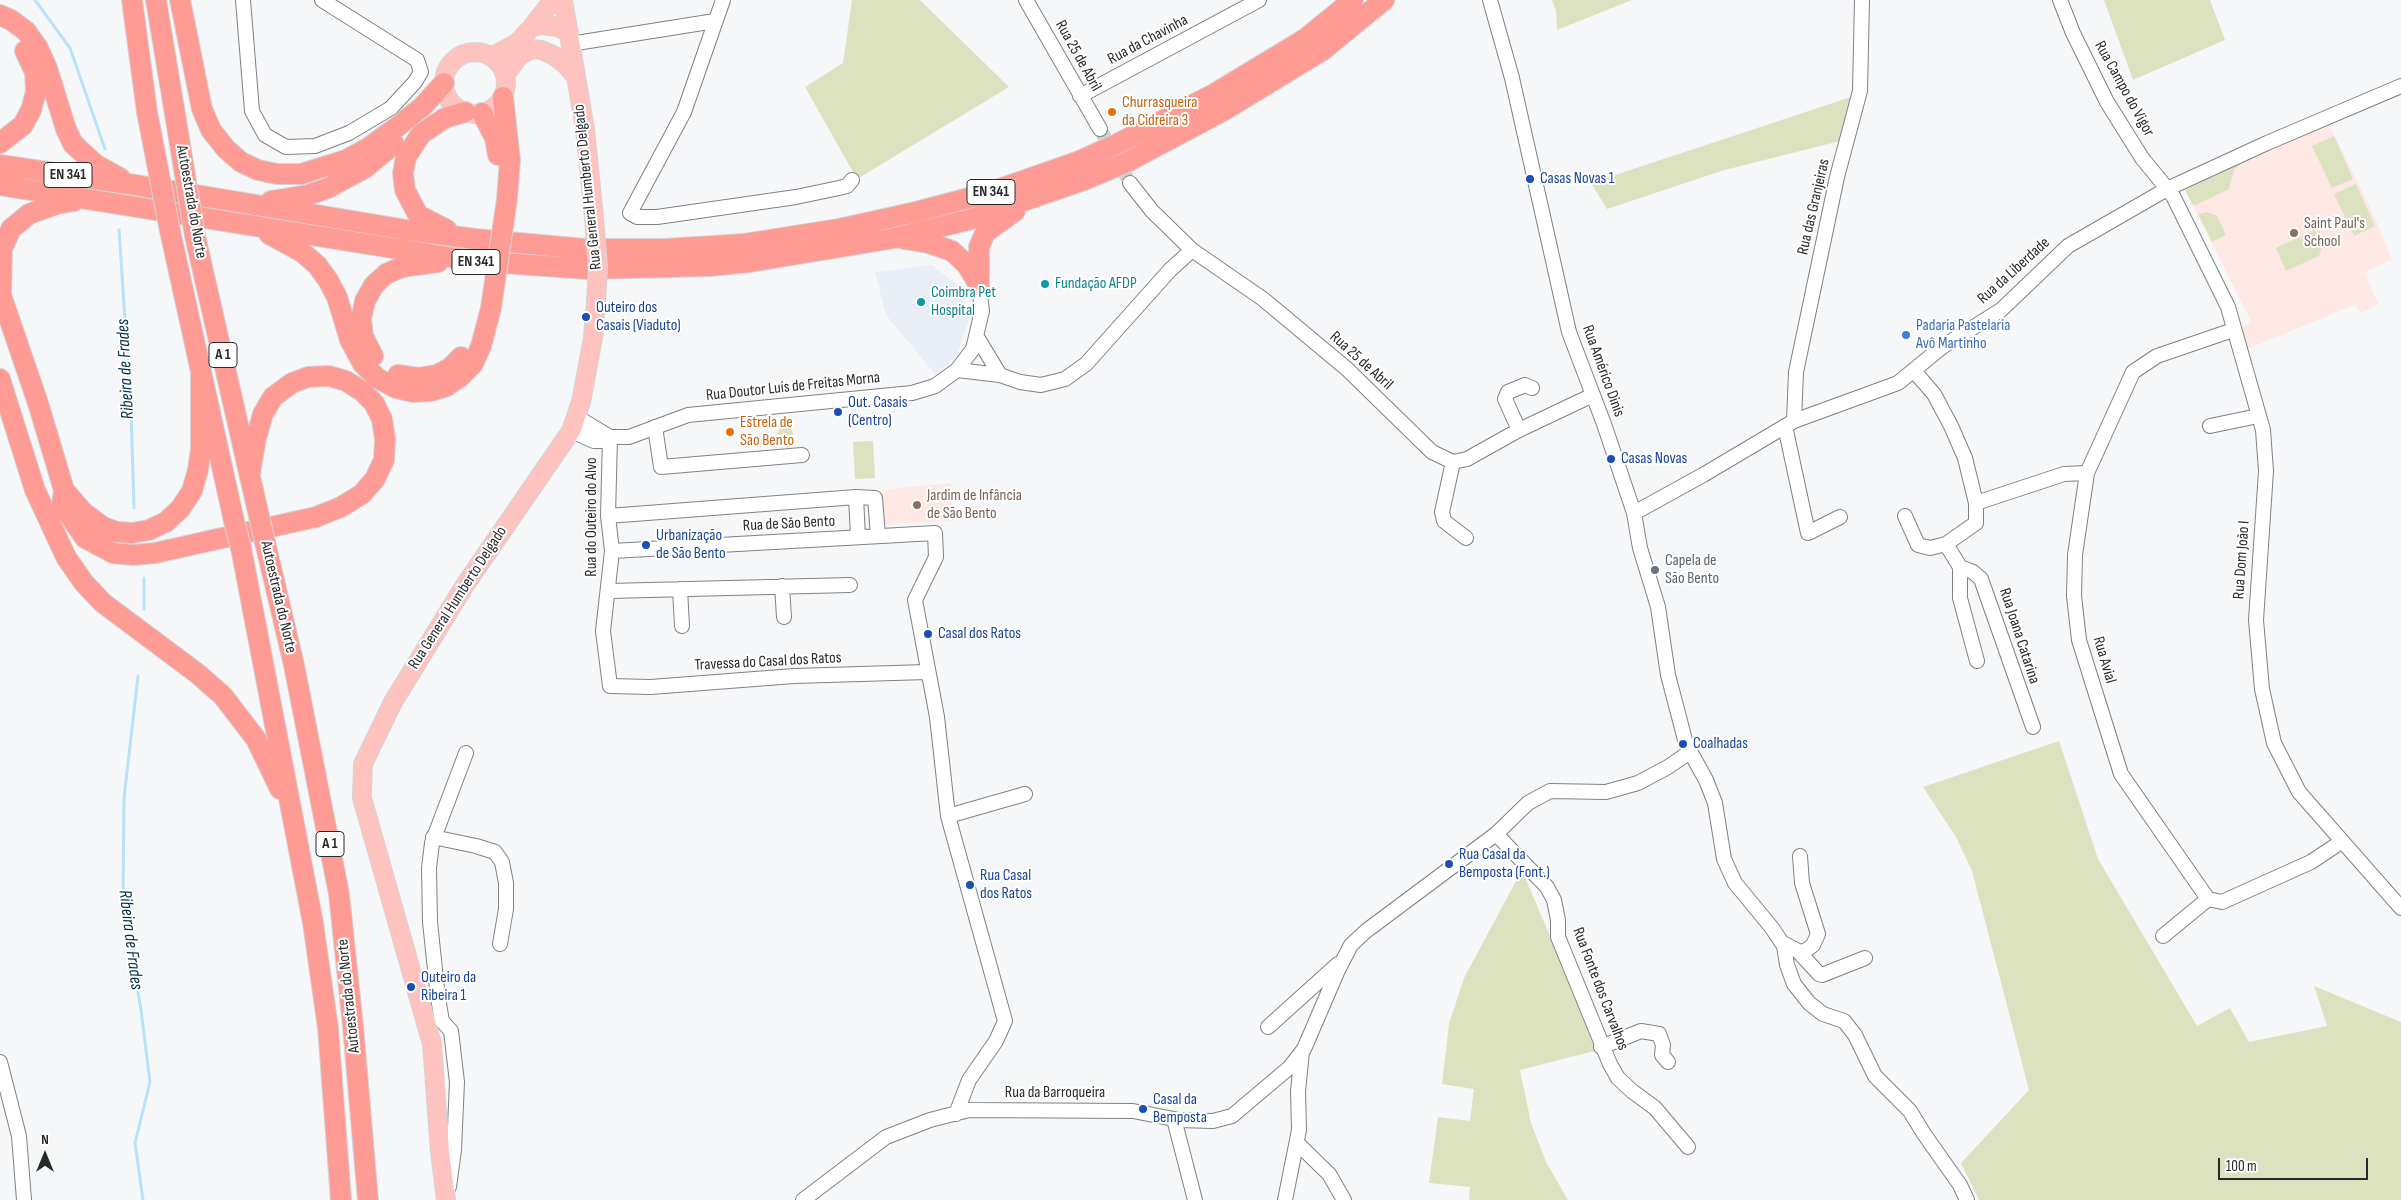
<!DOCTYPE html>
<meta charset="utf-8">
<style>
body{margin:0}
#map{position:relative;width:2401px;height:1200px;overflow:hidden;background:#f6f7f9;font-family:"Sofia Sans Condensed",sans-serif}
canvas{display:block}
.north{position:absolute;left:20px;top:1130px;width:50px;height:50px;-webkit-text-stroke:4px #fff;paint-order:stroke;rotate:0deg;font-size:14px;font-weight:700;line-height:20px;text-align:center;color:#282929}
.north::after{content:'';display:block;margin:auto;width:18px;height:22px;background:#282929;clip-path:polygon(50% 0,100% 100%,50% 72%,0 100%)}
.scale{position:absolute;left:2218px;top:1158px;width:150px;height:22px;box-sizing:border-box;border:2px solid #282929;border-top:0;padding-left:6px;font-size:15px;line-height:18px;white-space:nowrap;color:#282929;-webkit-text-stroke:4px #fff;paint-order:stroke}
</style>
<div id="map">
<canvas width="2401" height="1200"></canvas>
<div class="north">N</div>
<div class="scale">100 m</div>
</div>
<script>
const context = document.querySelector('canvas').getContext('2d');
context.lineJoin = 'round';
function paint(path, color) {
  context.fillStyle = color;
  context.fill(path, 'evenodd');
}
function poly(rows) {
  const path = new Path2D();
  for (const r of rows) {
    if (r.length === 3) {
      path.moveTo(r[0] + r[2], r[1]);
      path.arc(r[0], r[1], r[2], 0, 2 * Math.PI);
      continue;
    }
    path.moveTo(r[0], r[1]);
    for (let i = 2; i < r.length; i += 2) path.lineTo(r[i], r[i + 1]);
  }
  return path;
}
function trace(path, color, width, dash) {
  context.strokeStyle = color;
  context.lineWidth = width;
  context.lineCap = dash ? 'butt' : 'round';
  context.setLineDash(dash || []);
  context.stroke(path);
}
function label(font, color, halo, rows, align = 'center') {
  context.font = font + ' "Sofia Sans Condensed",sans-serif';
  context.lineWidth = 4;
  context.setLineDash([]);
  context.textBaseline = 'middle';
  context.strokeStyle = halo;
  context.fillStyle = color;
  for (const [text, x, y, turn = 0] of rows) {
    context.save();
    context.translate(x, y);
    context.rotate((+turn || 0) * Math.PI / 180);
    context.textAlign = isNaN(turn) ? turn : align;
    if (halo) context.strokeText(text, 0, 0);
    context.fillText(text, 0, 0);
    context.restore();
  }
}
const built = poly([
 [932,265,961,288,969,319,956,357,935,374,886,315,875,272]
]);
const education = poly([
 [2328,122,2376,220,2392,260,2365,272,2378,304,2361,313,2355,305,2247,349,2240,330,2251,321,2185,190],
 [951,483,953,521,885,524,882,490]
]);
const green = poly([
 [852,0,920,0,1009,87,857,179,805,87,843,63],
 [1552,0,1632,0,1557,30,1556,11],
 [2104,0,2210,0,2225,40,2133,80],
 [1851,97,1840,141,1721,171,1607,209,1591,183],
 [2334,136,2353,179,2332,188,2312,146],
 [2241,163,2234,170,2229,189,2196,205,2192,204,2185,190],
 [2356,184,2375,226,2354,236,2334,194],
 [2207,212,2217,216,2226,235,2212,242,2198,214],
 [2315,230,2322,246,2319,256,2286,271,2276,248],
 [785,435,8],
 [873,441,875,478,855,479,853,442],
 [2059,741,2098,859,2197,1026,2230,1008,2249,1042,2327,1026,2314,986,2401,1022,2401,1200,1979,1200,1961,1163,2029,1090,1972,871,1956,837,1923,787],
 [1522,870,1598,1050,1520,1070,1531,1123,1546,1162,1568,1200,1469,1200,1470,1187,1429,1183,1438,1117,1470,1121,1474,1089,1442,1084,1449,1024,1464,978]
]);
const stream = poly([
 [35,0,70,48,105,149],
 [119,230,131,410,134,508],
 [144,578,144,609],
 [138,676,124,798,123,904,141,1010,150,1082,135,1143,143,1200]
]);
const minorTunnel = poly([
 [1100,129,1130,183]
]);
const minor = poly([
 [243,0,252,111,265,135,286,147,315,146,349,133,391,108,415,82,421,72,417,60,322,0],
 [723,0,684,112,630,213,637,217,657,217,796,197,839,188,847,186,852,180],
 [1026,0,1100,129],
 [1490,0,1512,78,1569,332,1604,424,1634,513,1640,548,1658,607,1668,675,1678,713,1686,744,1706,780,1715,803,1724,859,1735,883,1772,928,1784,946,1787,965,1794,984,1809,1003,1823,1014,1844,1021,1855,1035,1875,1076,1910,1111,1924,1134,1960,1185,1967,1200],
 [2060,0,2073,33,2107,102,2142,158,2173,196,2228,307,2263,430,2266,471,2256,620,2262,689,2274,743,2299,792,2401,908],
 [570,44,715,21],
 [1080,96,1259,0],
 [1130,183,1152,211,1192,250,1263,299,1347,369,1432,452,1453,462,1467,459,1519,430,1593,395],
 [2233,330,2157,356,2133,372,2087,473,2075,555,2074,596,2079,640,2121,774,2208,899,2222,902,2311,862,2341,842],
 [977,337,1000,375],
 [957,370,1000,375,1020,382,1041,385,1065,379,1086,364,1170,270,1192,250],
 [1914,371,1934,394,1951,426,1965,458,1976,503,1976,523,1946,544,1960,567,1973,572,1981,579,2033,727],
 [577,417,610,437],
 [1794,421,1796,372,1837,177,1860,91,1862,0],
 [1785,426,1808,533,1840,517],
 [2210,426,2258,416],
 [655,427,661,467,802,455],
 [1519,430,1505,399,1508,392,1525,385,1532,388],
 [571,431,594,441,603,441,610,437,629,437,688,415,912,393,935,386,957,370,973,349,982,311,979,285],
 [610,437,608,516,612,551,603,631,610,686,651,687,794,676,927,672],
 [1453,462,1442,512,1444,521,1466,538],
 [856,497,858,537],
 [1976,503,2064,474,2087,473],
 [1634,513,1703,475,1794,421,1898,383,1942,347,2001,310,2068,246,2167,189,2267,143,2401,86],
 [608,516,856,497,875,498,878,536],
 [1905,516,1918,545,1930,548,1946,544],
 [612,551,935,533,936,557,915,600,937,717,948,816,1005,1021,996,1041,969,1080,956,1114],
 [1960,567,1960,598,1977,661],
 [782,586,784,617],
 [680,589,682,626],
 [609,591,850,585],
 [948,816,1025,794],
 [1496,834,1547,887,1554,900,1558,920,1558,937,1610,1064,1618,1078,1632,1091,1655,1108,1688,1147],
 [433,837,476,846,495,852,502,862,506,883,506,909,500,944],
 [2163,936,2208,899],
 [1781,942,1798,951,1804,952,1813,945,1818,934,1802,883,1800,856],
 [1798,951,1819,974,1822,975,1865,958],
 [1268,1027,1338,964],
 [1601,1047,1641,1031,1659,1034,1663,1045,1662,1055,1668,1062],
 [0,1062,19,1136,24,1200],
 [1174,1119,1195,1200],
 [1297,1143,1329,1174,1344,1200],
 [449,1187,454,1150,457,1082,451,1031,442,1021,438,998,430,922,429,868,432,843,466,753],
 [803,1200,886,1137,930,1120,969,1110,1133,1111,1179,1120,1213,1121,1232,1116,1290,1067,1304,1049,1338,970,1351,945,1366,931,1496,834,1528,803,1550,791,1606,792,1638,783,1668,767,1690,752],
 [1285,1200,1299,1130,1298,1091,1302,1052]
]);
const major = poly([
 [563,0,585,129,594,217],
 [532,27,553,0],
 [475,83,31],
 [491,57,517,43,532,27,542,25,558,27,569,33],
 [505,75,520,55,533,49,541,50,553,55,566,65,575,76],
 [446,1200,440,1152,432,1044,362,798,363,764,393,702,465,585,571,431,581,402,593,338,596,302]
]);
const highway = poly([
 [132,0,147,112],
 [156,0,174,108],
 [180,0,202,109,211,130,226,149,241,162,258,170,277,174,301,174,346,160,368,148,397,127,422,107,444,83],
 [0,15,11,20,26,31,38,48,47,68,66,129,73,144,95,164,120,178],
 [503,97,510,160,507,199],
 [482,113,495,138,498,155],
 [0,143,23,125,31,110,36,92,35,72,25,51],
 [0,165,135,185,407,230,475,239,585,249,665,249,744,244,839,229,916,212,988,193,1077,162,1119,143,1214,94,1305,39,1353,0],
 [0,185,473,261,588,269,709,266,750,262,895,238,968,220,1084,180,1127,162,1223,111,1323,50,1384,0],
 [271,201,308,195,328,188,365,168,394,144],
 [447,230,418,215,405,190,403,173,406,157,421,134,445,118,465,112],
 [170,231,234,521],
 [269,234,302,252,317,265,328,280,337,297,350,340,363,364,377,378,396,388,413,392,431,391,445,387,460,377,473,364,481,346,491,308],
 [195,236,259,516],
 [904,239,929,243,952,251,967,265,979,285],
 [979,285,979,247,985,233,1015,211],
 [0,292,38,403,64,490,83,512,103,527,117,532,132,533,149,530,166,522,180,509,192,491,198,470,201,449,201,372],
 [1,295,2,249,11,229,29,214,57,204,74,201],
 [373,356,363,336,361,319,365,301,374,285,386,274,402,267,438,262],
 [398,375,418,378,437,375,450,368,461,357],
 [0,379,35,490,66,557,84,583,103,603,198,674,223,696,256,739,280,789],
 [64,490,62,505,85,538,113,553,133,555,155,553,316,517,341,507,362,494,375,479,384,460,385,439,382,419,374,403,362,391,346,381,329,376,308,377,292,383,273,397,263,414,256,438,250,473],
 [265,542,294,665,339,894,353,1026,368,1200],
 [241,548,313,923,328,1028,341,1200]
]);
const majorBridge = poly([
 [594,217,598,267,596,302]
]);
const highwayBridge = poly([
 [174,108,195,236],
 [147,112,170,231],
 [491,308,507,199],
 [259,516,265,542],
 [234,521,241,548]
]);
const markers = [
 [1112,112,5,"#e8710a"],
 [1530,179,5,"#1a4fb4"],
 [2294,233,5,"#8d6e63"],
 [1045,284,5,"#0f9aa8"],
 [921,302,5,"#0f9aa8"],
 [586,317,5,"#1a4fb4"],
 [1906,335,5,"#3f7fe0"],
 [838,412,5,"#1a4fb4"],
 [730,432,5,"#e8710a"],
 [1611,459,5,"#1a4fb4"],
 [917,505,5,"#8d6e63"],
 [646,545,5,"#1a4fb4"],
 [1655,570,5,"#6b7280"],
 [928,634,5,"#1a4fb4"],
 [1683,744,5,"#1a4fb4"],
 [1449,864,5,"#1a4fb4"],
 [970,885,5,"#1a4fb4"],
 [411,987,5,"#1a4fb4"],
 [1143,1109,5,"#1a4fb4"]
];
const shields = [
 [68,175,48],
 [991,192,48],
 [476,262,48],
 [223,355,28],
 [330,844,28]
];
const shieldNames = [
 ["EN 341",68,175],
 ["EN 341",991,192],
 ["EN 341",476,262],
 ["A 1",223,355],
 ["A 1",330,844]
];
const streetNames = [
 ["Rua da Chavinha",1148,40,-28],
 ["Rua 25 de Abril",1078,56,61],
 ["Rua Campo do Vigor",2124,89,61],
 ["Rua General Humberto Delgado",588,187,-96],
 ["Autoestrada do Norte",191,202,80],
 ["Rua das Granjeiras",1814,207,-77],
 ["Rua da Liberdade",2014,271,-42],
 ["Rua 25 de Abril",1361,361,42],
 ["Rua Américo Dinis",1603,371,70],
 ["Rua Doutor Luís de Freitas Morna",793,387,-6],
 ["Rua do Outeiro do Alvo",592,517,-90],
 ["Rua de São Bento",789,524,-3],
 ["Rua Dom João I",2242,560,-86],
 ["Autoestrada do Norte",278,597,77],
 ["Rua General Humberto Delgado",458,598,-57],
 ["Rua Joana Catarina",2019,636,72],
 ["Rua Avial",2104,660,74],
 ["Travessa do Casal dos Ratos",768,662,-3],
 ["Rua Fonte dos Carvalhos",1600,989,69],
 ["Autoestrada do Norte",349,996,-96],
 ["Rua da Barroqueira",1055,1093]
];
const foodNames = [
 ["Churrasqueira",1122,103],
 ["da Cidreira 3",1122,121],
 ["Estrela de",740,423],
 ["São Bento",740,441]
];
const transitNames = [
 ["Casas Novas 1",1540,179],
 ["Outeiro dos",596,308],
 ["Casais (Viaduto)",596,326],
 ["Out. Casais",848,403],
 ["(Centro)",848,421],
 ["Casas Novas",1621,459],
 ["Urbanização",656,536],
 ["de São Bento",656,554],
 ["Casal dos Ratos",938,634],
 ["Coalhadas",1693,744],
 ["Rua Casal da",1459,855],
 ["Bemposta (Font.)",1459,873],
 ["Rua Casal",980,876],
 ["dos Ratos",980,894],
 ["Outeiro da",421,978],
 ["Ribeira 1",421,996],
 ["Casal da",1153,1100],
 ["Bemposta",1153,1118]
];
const educationNames = [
 ["Saint Paul's",2304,224],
 ["School",2304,242],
 ["Jardim de Infância",927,496],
 ["de São Bento",927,514]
];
const cultureNames = [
 ["Fundação AFDP",1055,284],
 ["Coimbra Pet",931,293],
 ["Hospital",931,311]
];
const shopNames = [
 ["Padaria Pastelaria",1916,326],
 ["Avô Martinho",1916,344]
];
const worshipNames = [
 ["Capela de",1665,561],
 ["São Bento",1665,579]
];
const waterNames = [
 ["Ribeira de Frades",126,369,-93],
 ["Ribeira de Frades",130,940,83]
];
paint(built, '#e8edf6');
paint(education, '#fde8e4');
paint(green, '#dce2c0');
trace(stream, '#b9e1fa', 3);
trace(minorTunnel, '#cdcecf', 14, [14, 7]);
trace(minor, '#808183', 16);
trace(major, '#d4d4d4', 20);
trace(highway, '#d4d4d4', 22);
trace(minor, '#fff', 14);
trace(major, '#fec3bf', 18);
trace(highway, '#fe9b95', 20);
trace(majorBridge, '#d4d4d4', 20, []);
trace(highwayBridge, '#d4d4d4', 22, []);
trace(majorBridge, '#fec3bf', 18);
trace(highwayBridge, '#fe9b95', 20);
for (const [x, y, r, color] of markers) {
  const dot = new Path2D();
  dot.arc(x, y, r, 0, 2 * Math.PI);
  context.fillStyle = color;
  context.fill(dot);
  trace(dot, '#fff', 2);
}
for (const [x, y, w] of shields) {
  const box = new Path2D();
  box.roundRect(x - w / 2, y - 12.5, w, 25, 4);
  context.fillStyle = '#fff';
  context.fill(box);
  trace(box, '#282929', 1);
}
label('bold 15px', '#282929', null, shieldNames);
label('16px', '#282929', '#fff', streetNames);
label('16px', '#c56008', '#fff', foodNames, 'left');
label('16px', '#164399', '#fff', transitNames, 'left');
label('16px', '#785e54', '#fff', educationNames, 'left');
label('16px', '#0d838f', '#fff', cultureNames, 'left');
label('16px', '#366cbe', '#fff', shopNames, 'left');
label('16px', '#5b616d', '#fff', worshipNames, 'left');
label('italic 18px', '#00324b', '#fff', waterNames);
</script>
